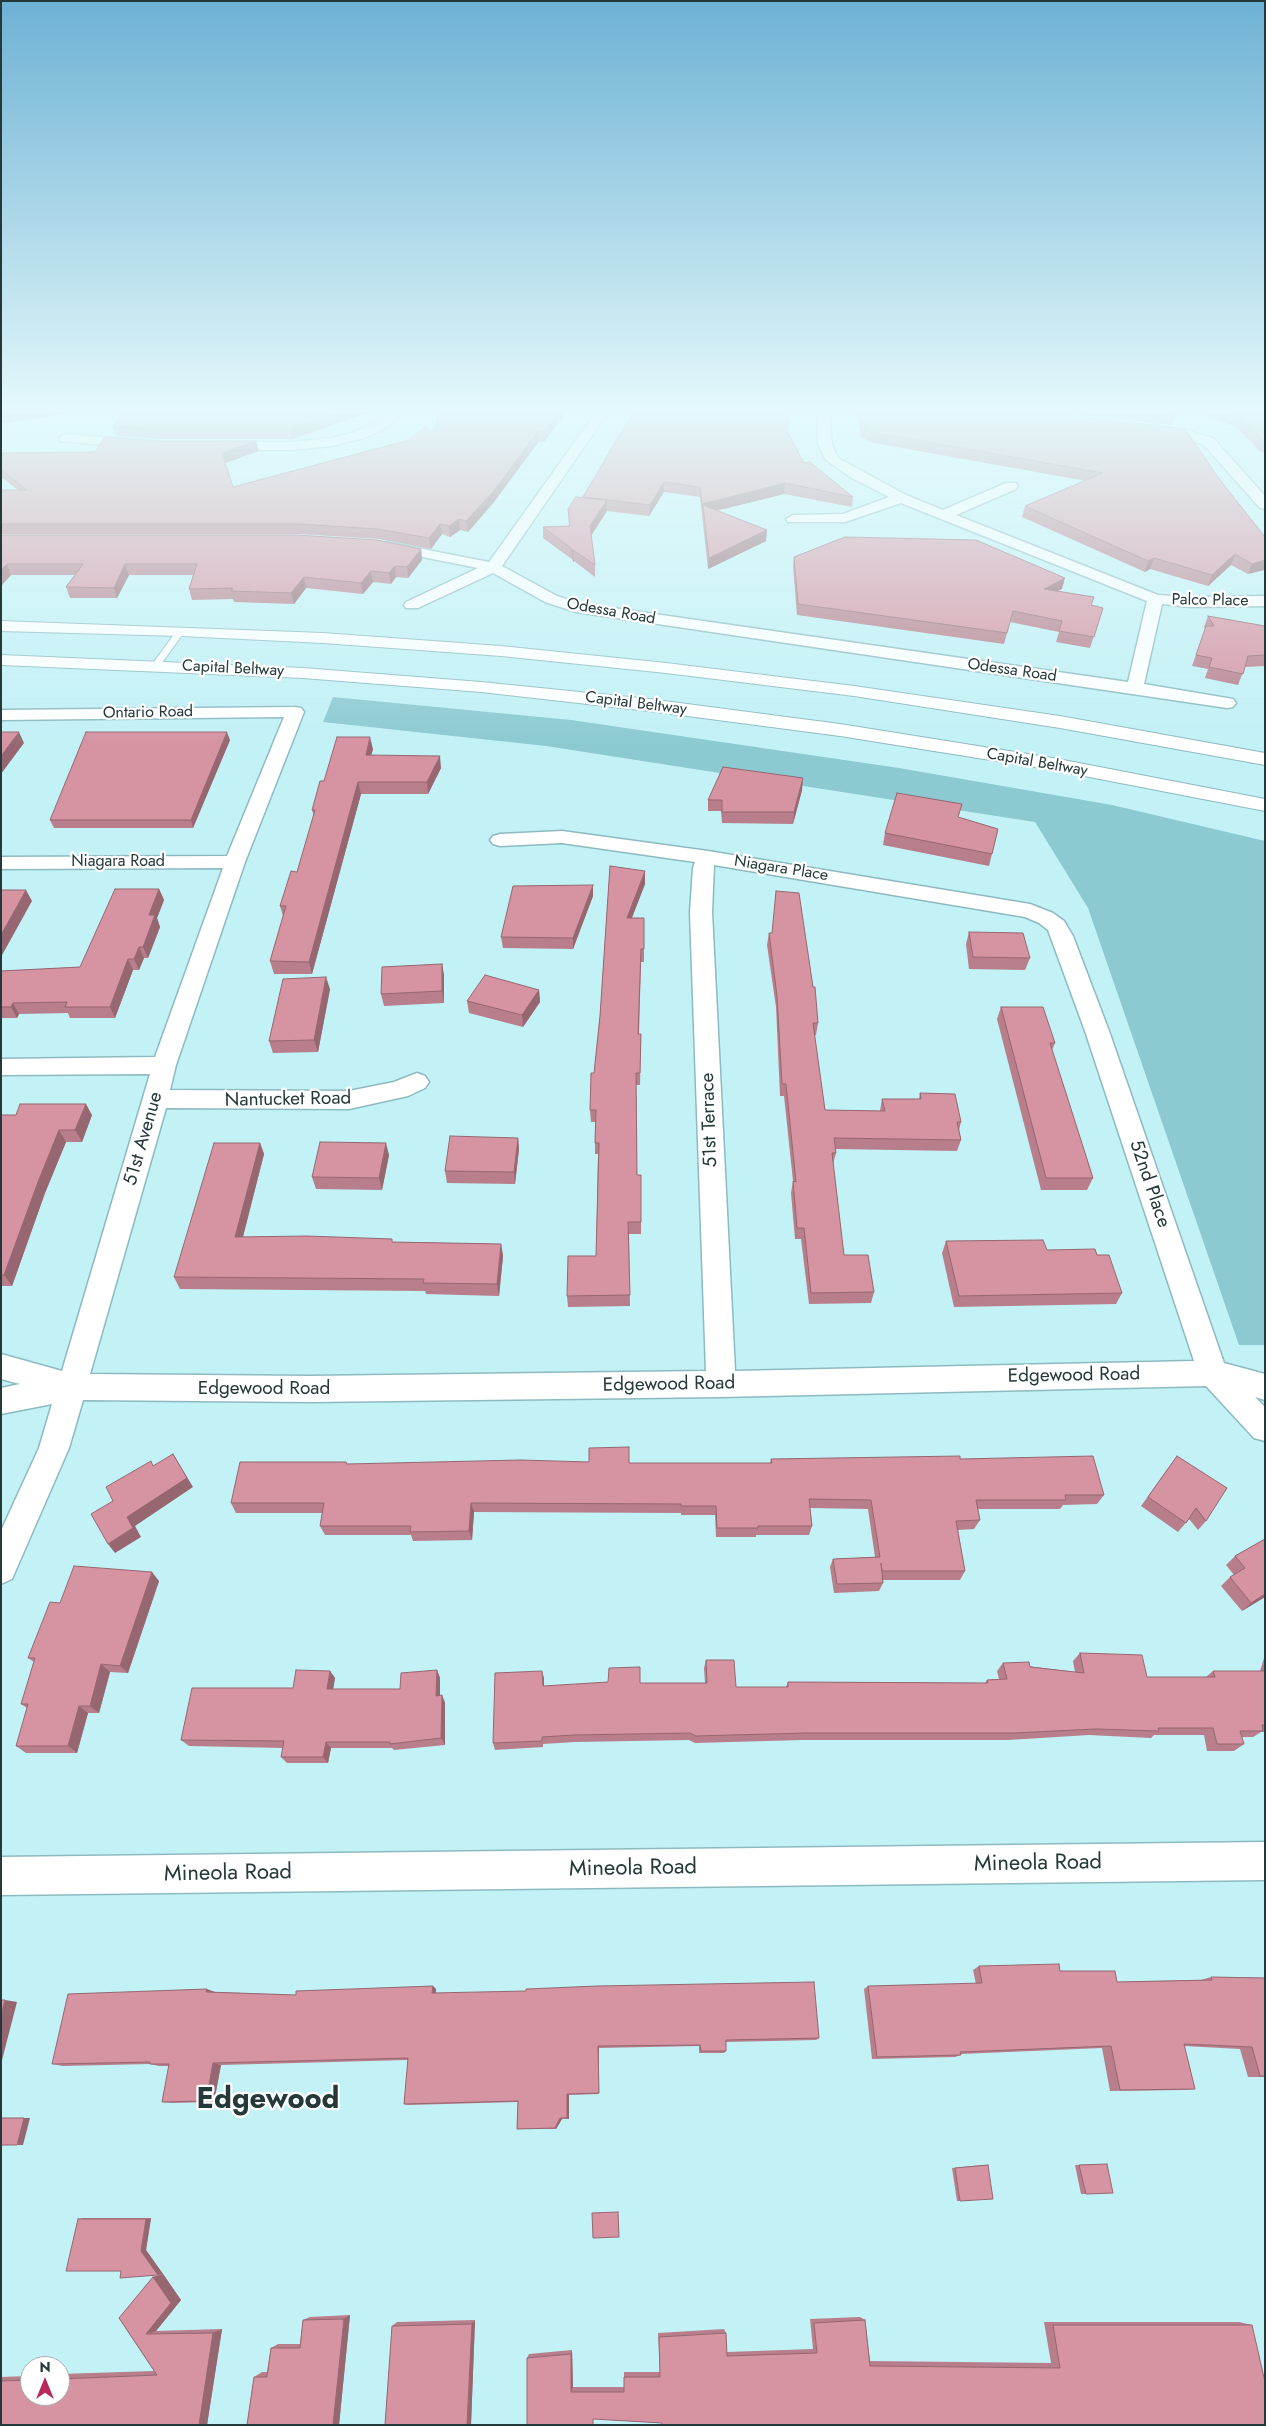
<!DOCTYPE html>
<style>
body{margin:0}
#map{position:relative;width:1266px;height:2426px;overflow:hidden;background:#c2f1f6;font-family:Jost,sans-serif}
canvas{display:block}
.frame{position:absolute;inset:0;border:2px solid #25383a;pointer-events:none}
.north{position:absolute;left:20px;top:2356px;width:50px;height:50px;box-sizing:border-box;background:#fff;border:1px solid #a8afb0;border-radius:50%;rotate:0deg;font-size:14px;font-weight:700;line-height:20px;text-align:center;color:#25383a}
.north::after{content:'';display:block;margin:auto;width:18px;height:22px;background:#b82a5e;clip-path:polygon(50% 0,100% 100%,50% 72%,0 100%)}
</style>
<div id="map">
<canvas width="1266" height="2426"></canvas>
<div class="frame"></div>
<div class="north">N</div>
</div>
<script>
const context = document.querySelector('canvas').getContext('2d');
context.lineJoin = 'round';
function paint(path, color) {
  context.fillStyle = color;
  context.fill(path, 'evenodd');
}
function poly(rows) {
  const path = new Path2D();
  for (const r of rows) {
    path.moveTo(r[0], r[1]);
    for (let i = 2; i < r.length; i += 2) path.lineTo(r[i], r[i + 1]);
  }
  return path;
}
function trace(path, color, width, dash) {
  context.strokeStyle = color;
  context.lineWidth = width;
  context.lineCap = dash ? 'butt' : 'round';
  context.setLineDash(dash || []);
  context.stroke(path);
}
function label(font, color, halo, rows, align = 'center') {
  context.font = font + ' Jost,sans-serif';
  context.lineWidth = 4.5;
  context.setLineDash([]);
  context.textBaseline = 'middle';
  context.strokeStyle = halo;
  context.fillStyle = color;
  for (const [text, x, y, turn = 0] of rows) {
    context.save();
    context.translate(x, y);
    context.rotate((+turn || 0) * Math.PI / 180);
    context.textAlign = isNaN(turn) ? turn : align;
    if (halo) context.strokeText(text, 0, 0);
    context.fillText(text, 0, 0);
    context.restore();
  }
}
const green = poly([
 [333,697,571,720,899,768,1112,805,1265,841,1265,1345,1239,1345,1088,908,1035,822,546,746,323,722]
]);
const service = poly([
 [181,628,185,631,159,667,153,667,153,663,178,629,181,628]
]);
const minor = poly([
 [396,408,409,408,384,429,364,438,332,446,291,450,223,450,216,446,223,442,291,442,332,438,354,432,374,423,396,408],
 [599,408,611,408,502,566,557,596,578,603,1128,682,1147,601,901,503,845,522,788,522,786,519,793,515,843,514,889,497,852,478,826,460,818,445,817,408,829,408,832,445,838,458,906,495,943,510,1006,483,1016,483,1018,486,1016,489,956,515,1158,595,1191,597,1265,596,1265,606,1191,607,1162,604,1144,684,1227,698,1233,699,1236,703,1233,707,1227,708,576,612,545,602,493,573,418,608,406,608,404,605,406,602,478,568,382,549,380,546,382,543,387,542,489,562,599,408],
 [1153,425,1189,431,1213,438,1265,496,1265,509,1260,508,1203,444,1148,432,1147,429,1148,426,1153,425],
 [65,434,136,440,143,444,136,448,60,441,59,438,65,434],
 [295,707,301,708,304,712,245,862,176,1065,170,1090,349,1091,394,1082,417,1073,425,1076,429,1082,425,1088,408,1096,349,1109,166,1108,90,1374,310,1376,706,1371,690,912,693,868,695,862,562,843,500,846,493,844,490,840,493,836,500,834,562,831,708,851,1030,904,1053,913,1064,921,1073,936,1109,1031,1224,1363,1265,1374,1265,1400,1255,1397,1265,1407,1265,1441,1254,1438,1206,1386,721,1397,310,1402,83,1400,69,1448,12,1579,1,1584,1,1531,39,1448,52,1404,1,1414,1,1388,20,1384,1,1379,1,1354,62,1371,150,1074,1,1075,1,1059,155,1057,223,868,1,869,1,857,227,856,284,717,1,720,1,710,295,707],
 [714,865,1025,917,1039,923,1048,930,1085,1031,1194,1361,735,1371,712,912,714,865],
 [1265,1842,1265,1880,1,1895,1,1857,1265,1842]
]);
const motorway = poly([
 [1,621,323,633,501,646,666,663,854,686,1060,716,1265,753,1265,765,1060,728,854,696,666,673,501,656,323,643,181,636,1,631,1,621],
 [1,655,303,668,481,682,649,699,840,724,1053,758,1265,799,1265,811,1053,770,840,736,649,711,481,692,303,678,1,665,1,655]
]);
const wall = poly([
 [113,408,378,408,378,409,292,439,164,439,116,436,113,426,123,413,114,413],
 [448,408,569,408,544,442,539,441,494,502,468,532,460,530,450,537,442,534,431,549,379,539,299,534,1,534,1,490,18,490,1,477,1,453,259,451,225,463,233,487,409,440,434,432],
 [856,408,1004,408,1220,480,1265,537,1248,574,1231,565,1208,586,1150,569,1145,572,1022,517,1025,506,1086,481,869,442,861,436],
 [1016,408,1170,408,1175,415,1172,425],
 [1188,408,1265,408,1265,452,1261,452,1236,427],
 [788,433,804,463,853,497,852,507,784,494,717,510,766,541,708,569,700,497,664,492,649,516,607,511,591,536,595,565,595,577,574,561,573,562,573,560,543,538,543,527,569,526,568,509,583,498],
 [1,535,421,549,422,560,408,578,396,577,391,584,373,582,363,594,306,588,294,604,234,602,233,599,192,600,189,589,193,575,129,575,117,598,70,598,66,587,75,575,11,575,1,586],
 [794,557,1062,589,1057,591,1094,597,1091,605,1103,608,1090,648,1056,642,1059,632,1010,622,1004,644,797,615,793,567],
 [1208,616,1265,626,1265,666,1245,667,1238,685,1205,678,1208,669,1192,666,1205,629,1204,627],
 [230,740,193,828,54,828,50,820],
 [373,749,371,755,441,768,428,794,361,794,312,974,274,974,270,961,283,916,280,906,297,872,314,816,312,810,324,781],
 [802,790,793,824,722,823,721,811,708,811,708,800],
 [958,818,998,829,989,866,883,845,885,833],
 [610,866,645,884,632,918,644,918,644,962,641,962,639,1034,641,1034,640,1085,636,1085,637,1175,641,1175,641,1234,629,1234,630,1306,568,1307,567,1296,596,1256,598,1154,595,1154,595,1122,591,1122,590,1110,600,1016],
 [159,889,164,900,157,918,160,927,148,958,144,958,139,970,133,970,115,1018,70,1018,68,1013,19,1014,17,1018,1,1018,1,971,80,967],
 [593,896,573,949,503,948,501,937],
 [969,932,1030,958,1025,970,969,969,966,944],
 [769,933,818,1023,816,1035,814,1035,825,1110,880,1111,882,1099,919,1099,920,1093,961,1122,959,1130,961,1140,957,1151,835,1149,836,1153,833,1164,844,1255,874,1292,871,1303,809,1304,801,1239,795,1239,791,1193,793,1181,784,1096,780,1096,776,1007,767,945],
 [442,964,444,976,444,1003,384,1006,381,994],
 [330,989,318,1052,273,1053,269,1041],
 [539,990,540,1002,523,1027,469,1013,467,1001],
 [1001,1007,1055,1043,1052,1050,1093,1178,1087,1190,1041,1190,997,1019],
 [1,1115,92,1115,82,1142,66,1142,45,1193,12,1286,1,1286],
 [518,1138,519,1149,515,1184,447,1183,445,1171],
 [260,1143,264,1154,243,1237,393,1242,501,1244,503,1256,499,1296,426,1294,425,1291,180,1289,174,1277],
 [389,1155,382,1190,316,1189,312,1177],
 [946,1241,1097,1255,1122,1293,1116,1304,954,1307,942,1253],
 [1177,1456,1206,1521,1198,1530,1189,1519,1178,1532,1141,1506],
 [771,1459,960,1459,1104,1495,1097,1504,1063,1505,1060,1509,977,1509,980,1520,974,1529,958,1530,965,1571,960,1580,883,1580,883,1583,879,1591,834,1593,830,1567,833,1559,875,1557,868,1509,810,1508,812,1526,809,1535,756,1535,756,1537,716,1537,715,1515,681,1515,681,1513,474,1512,472,1540,413,1541,411,1535,325,1535,320,1526,322,1513,236,1513,231,1503,346,1462,347,1464,629,1463,770,1463],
 [1265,1539,1265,1597,1242,1611,1221,1586,1230,1577,1234,1575,1226,1565,1235,1556],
 [159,1581,128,1673,110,1672,99,1713,88,1713,77,1753,26,1753,16,1746,27,1708,21,1704,34,1662,28,1658,60,1603],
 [1080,1653,1147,1677,1206,1677,1213,1671,1260,1671,1265,1655,1265,1732,1261,1732,1253,1737,1242,1737,1244,1744,1234,1751,1207,1751,1204,1735,1154,1735,1151,1738,1089,1735,1008,1740,803,1740,695,1743,689,1740,575,1742,543,1744,543,1747,495,1750,493,1743,544,1678,544,1686,640,1683,705,1683,704,1668,706,1660,736,1687,786,1687,788,1682,985,1683,987,1680,999,1679,997,1671,1003,1663,1075,1672,1073,1661],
 [437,1670,440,1678,440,1696,442,1695,445,1703,445,1745,394,1750,392,1748,331,1748,328,1763,287,1763,281,1757,283,1748,189,1746,181,1740,330,1671,335,1678,333,1689,400,1689],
 [979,1966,1060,1971,1117,1982,1201,1980,1211,1977,1265,1978,1265,2077,1248,2077,1240,2049,1184,2046,1195,2089,1184,2090,1110,2091,1102,2048,961,2054,961,2055,955,2057,872,2059,864,1989,868,1986,976,1984,973,1970],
 [433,1986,436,1989,436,1993,819,2038,816,2040,726,2042,726,2051,724,2053,699,2053,699,2046,599,2048,599,2094,569,2095,569,2119,562,2119,556,2129,517,2129,518,2102,408,2105,404,2104,408,2060,221,2065,214,2102,171,2103,162,2102,169,2066,159,2066,150,2064,63,2066,52,2064,215,1992,296,1995],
 [1102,2164,1086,2194,1081,2194,1075,2165],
 [984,2165,988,2165,960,2201,957,2201,952,2168],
 [83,2218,151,2218,146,2250,163,2274,158,2275,121,2271,78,2219],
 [163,2274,181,2300,156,2331,222,2329,207,2425,1,2425,1,2377,30,2376,30,2396,60,2396,60,2374,154,2371,119,2318,153,2277],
 [350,2315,339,2425,247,2425,254,2377,262,2372,267,2372,271,2348,278,2344,300,2344,303,2320,310,2317],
 [860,2317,865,2320,870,2361,1051,2363,1044,2322,1239,2322,1252,2325,1265,2425,662,2425,662,2423,594,2419,527,2358,529,2354,572,2350,573,2387,624,2387,624,2372,660,2372,658,2333,724,2329,726,2333,727,2352,813,2349,810,2319],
 [475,2320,471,2425,385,2425,392,2326,397,2322]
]);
const shadedWall = poly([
 [39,408,98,408,1,424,1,414],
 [352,408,378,408,378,409,292,439,290,429],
 [562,408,569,408,544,442,543,432],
 [538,431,539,441,494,502,468,532,466,521],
 [256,441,259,451,225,463,222,453],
 [664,482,664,492,649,516,650,505],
 [785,483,784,494,704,514,703,505,702,514,702,504],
 [607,500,607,511,590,537,590,526],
 [459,519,460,530,450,537,449,526],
 [440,524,442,534,431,549,429,538],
 [767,530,766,541,708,569,709,558],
 [421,549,422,560,408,578,407,567],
 [573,550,574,561,573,562,572,551],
 [1235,554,1231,565,1208,586,1212,575],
 [1154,558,1150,569,1145,572,1148,561],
 [1265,560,1265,570,1248,574,1252,564],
 [7,564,11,575,1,586,1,570],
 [125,564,129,575,117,598,114,588],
 [395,566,396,577,391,584,389,573],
 [371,571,373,582,363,594,361,583],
 [304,577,306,588,294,604,291,593],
 [1065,578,1062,589,1041,600,1044,589],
 [19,732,24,743,1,774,1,756],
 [227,732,230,740,193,828,191,820],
 [370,737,373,749,368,767,366,755],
 [440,756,441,768,428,794,427,782],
 [803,778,802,790,793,824,794,812],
 [358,782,361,794,312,974,309,962],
 [645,871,645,884,627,930,627,918],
 [593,885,593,896,573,949,573,938],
 [159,889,164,900,157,918,160,927,148,958,143,947,149,915],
 [26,890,32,901,1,957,1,935],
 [139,947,144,958,139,970,134,959],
 [128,959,133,970,115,1018,110,1007],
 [442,964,444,976,444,1003,442,991],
 [326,977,330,989,318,1052,314,1040],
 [539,990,540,1002,523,1027,522,1015],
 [13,1003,19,1014,17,1018,11,1007],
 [86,1104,92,1115,82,1142,75,1130],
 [59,1130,66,1142,45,1193,12,1286,4,1275,38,1182],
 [518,1138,519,1149,515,1184,514,1172],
 [260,1143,264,1154,240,1248,235,1237],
 [386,1143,389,1155,382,1190,379,1178],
 [501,1244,503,1256,499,1296,497,1284],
 [173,1454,193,1487,135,1526,141,1537,115,1553,108,1544],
 [471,1503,474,1512,472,1540,469,1531],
 [152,1572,159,1581,128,1673,120,1666],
 [1265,1594,1265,1597,1242,1611,1251,1603],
 [101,1664,110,1672,99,1713,90,1706],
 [437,1670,440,1678,440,1703,436,1696],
 [330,1671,335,1678,332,1696,327,1689],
 [542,1671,544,1678,544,1694,543,1686],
 [442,1695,445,1703,445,1745,441,1738],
 [79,1706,88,1713,77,1753,68,1746],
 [326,1742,331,1748,328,1763,323,1757],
 [433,1986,436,1989,436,1996,432,1993],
 [207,1989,215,1992,214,1995,206,1992],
 [5,2000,17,2002,1,2064,1,2015],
 [598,2046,599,2048,599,2094,599,2093],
 [213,2063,221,2065,214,2102,206,2101],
 [567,2094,569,2095,569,2119,567,2118],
 [24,2118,30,2118,23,2145,17,2145],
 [560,2118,562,2119,556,2129,555,2128],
 [151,2218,146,2250,163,2274,158,2275,141,2251,146,2219],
 [163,2274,181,2300,156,2331,146,2334,153,2277],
 [350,2315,339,2425,333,2425,344,2319],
 [475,2320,471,2425,467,2425,472,2324],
 [222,2329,207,2425,199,2425,213,2333],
 [572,2350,573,2387,571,2392,571,2354]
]);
const building = poly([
 [1,408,39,408,1,414,1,408],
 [127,408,352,408,290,429,161,429,113,426,127,408],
 [448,408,562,408,543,432,538,431,493,492,466,521,459,519,449,526,440,524,429,538,377,529,297,524,1,524,1,490,27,490,1,470,1,453,95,452,105,437,161,441,256,441,222,453,233,487,409,440,425,427,434,432,438,416,448,408],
 [638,408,788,408,788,433,804,463,810,462,853,497,785,483,702,504,700,487,664,482,650,505,583,497,626,424,638,408],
 [859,408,1004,408,1185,429,1220,480,1265,537,1265,560,1252,564,1235,554,1212,575,1154,558,1148,561,1025,506,1103,473,871,432,862,426,859,408],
 [1105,408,1170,408,1175,415,1105,408],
 [1216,408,1265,408,1265,442,1240,417,1216,408],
 [576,497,607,500,590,526,595,565,573,550,572,551,572,549,543,527,570,526,568,509,576,497],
 [703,505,767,530,709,558,703,505],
 [1,535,297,535,377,540,421,549,407,567,395,566,389,573,371,571,361,583,304,577,291,593,231,591,233,588,189,589,197,564,125,564,114,588,66,587,83,564,7,564,1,570,1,535],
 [845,537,976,540,1065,578,1044,589,1094,597,1091,605,1103,608,1094,637,1059,631,1062,621,1013,611,1007,633,798,604,794,557,845,537],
 [1208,616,1265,626,1265,655,1248,656,1243,674,1209,667,1212,658,1196,655,1206,626,1214,626,1208,616],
 [1,732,19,732,1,756,1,732],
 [86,732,227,732,191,820,50,820,86,732],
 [337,737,370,737,366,755,440,756,427,782,358,782,309,962,270,961,286,906,280,906,291,871,297,872,315,810,312,810,320,781,324,781,337,737],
 [723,767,803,778,794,812,722,812,722,800,708,800,723,767],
 [897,793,962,804,958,817,998,829,992,854,885,833,897,793],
 [610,866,645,871,627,918,644,918,644,949,641,949,638,1034,641,1034,640,1073,636,1073,637,1175,641,1175,641,1222,628,1222,630,1295,567,1296,568,1256,596,1256,599,1143,595,1143,596,1110,590,1110,591,1073,594,1073,600,1016,610,866],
 [593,885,573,938,501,937,513,886,593,885],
 [115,889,159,889,149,915,155,915,143,947,139,947,134,959,128,959,110,1007,65,1007,67,1002,13,1003,11,1007,1,1007,1,971,80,967,115,889],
 [1,890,26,890,1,935,1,890],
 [776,891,799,893,813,987,815,987,818,1023,813,1023,825,1110,885,1111,882,1099,921,1099,920,1093,955,1094,961,1122,957,1122,961,1140,834,1138,836,1153,832,1153,844,1255,868,1255,874,1292,811,1293,804,1228,797,1228,793,1181,796,1182,786,1084,782,1084,777,996,769,933,772,933,776,891],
 [969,932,1023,933,1030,958,973,957,969,932],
 [442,964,442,991,381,994,382,967,442,964],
 [485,975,539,990,522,1015,467,1001,485,975],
 [326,977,314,1040,269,1041,283,979,326,977],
 [1001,1007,1043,1007,1055,1043,1050,1043,1093,1178,1046,1178,1001,1007],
 [20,1104,86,1104,75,1130,59,1130,38,1182,4,1275,1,1275,1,1115,16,1115,20,1104],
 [450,1136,518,1138,514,1172,445,1171,450,1136],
 [320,1142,386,1143,379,1178,312,1177,320,1142],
 [214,1143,260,1143,235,1237,307,1236,392,1239,392,1242,501,1244,497,1284,423,1283,424,1279,174,1277,214,1143],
 [1043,1240,1047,1250,1095,1249,1097,1255,1109,1255,1122,1293,959,1296,946,1241,1043,1240],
 [629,1447,629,1463,772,1463,771,1459,960,1456,960,1459,1093,1456,1104,1495,1065,1495,1066,1500,976,1500,980,1520,956,1521,965,1571,882,1571,881,1563,883,1583,837,1584,833,1559,880,1557,871,1500,809,1499,812,1526,758,1526,758,1528,717,1528,716,1506,681,1506,681,1504,471,1503,469,1531,410,1532,411,1526,320,1526,324,1503,231,1503,240,1462,346,1462,347,1464,521,1460,589,1462,589,1448,629,1447],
 [173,1454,187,1478,127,1517,133,1528,108,1544,91,1514,113,1501,106,1487,151,1461,153,1466,173,1454],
 [1177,1456,1227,1488,1206,1521,1196,1508,1186,1523,1148,1497,1177,1456],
 [1265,1539,1265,1594,1251,1603,1230,1577,1245,1568,1235,1556,1265,1539],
 [74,1566,152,1572,120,1666,101,1664,90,1706,79,1706,68,1746,16,1746,28,1704,21,1704,35,1658,28,1658,50,1602,60,1603,74,1566],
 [1080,1653,1142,1655,1147,1677,1215,1677,1213,1671,1265,1671,1265,1725,1262,1725,1263,1731,1240,1731,1244,1744,1217,1744,1213,1728,1158,1728,1159,1731,1096,1729,1014,1733,806,1733,696,1736,690,1733,574,1735,542,1737,542,1741,493,1743,495,1673,542,1671,543,1686,608,1682,609,1668,640,1667,640,1683,707,1683,706,1660,734,1660,736,1687,788,1687,788,1682,988,1683,987,1680,1007,1679,1003,1663,1029,1662,1030,1667,1084,1673,1080,1653],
 [296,1670,330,1671,327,1689,400,1689,401,1673,437,1670,436,1696,442,1695,441,1738,390,1744,390,1742,326,1742,323,1757,281,1757,284,1741,181,1740,192,1688,293,1688,296,1670],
 [1059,1964,1060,1971,1115,1971,1117,1982,1212,1980,1211,1977,1265,1978,1265,2076,1260,2076,1252,2047,1184,2044,1195,2089,1120,2090,1111,2046,960,2052,961,2055,877,2057,868,1986,982,1983,979,1966,1059,1964],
 [814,1982,819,2038,726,2040,726,2051,701,2051,700,2045,598,2046,599,2093,567,2094,567,2118,560,2118,555,2128,517,2129,518,2101,404,2104,408,2058,213,2063,206,2101,162,2102,169,2064,150,2064,150,2062,52,2064,68,1994,207,1989,206,1992,296,1995,296,1991,433,1986,432,1993,526,1991,526,1989,597,1986,814,1982],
 [1,2000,5,2000,1,2015,1,2000],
 [1,2118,24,2118,17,2145,1,2145,1,2118],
 [1107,2164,1113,2193,1086,2194,1079,2165,1107,2164],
 [988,2165,993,2199,960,2201,955,2168,988,2165],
 [618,2212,619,2237,593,2238,592,2213,618,2212],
 [78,2219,146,2219,141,2251,158,2275,120,2278,121,2271,66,2271,78,2219],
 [153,2277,171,2303,146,2334,213,2333,199,2425,1,2425,1,2381,30,2380,30,2396,60,2396,60,2379,157,2375,119,2318,153,2277],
 [344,2319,333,2425,247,2425,254,2377,267,2377,271,2348,300,2348,303,2320,344,2319],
 [865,2320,870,2366,1060,2368,1053,2325,1252,2325,1265,2382,1265,2425,662,2425,662,2423,593,2419,593,2425,527,2425,527,2358,571,2354,571,2392,624,2392,624,2377,660,2377,659,2337,726,2333,727,2356,817,2353,814,2323,865,2320],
 [472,2324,467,2425,385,2425,392,2326,472,2324]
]);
const farStreetnames = [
 ["Palco Place",1210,601,1],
 ["Odessa Road",611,612,10],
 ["Capital Beltway",233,669,3],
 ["Odessa Road",1012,671,8],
 ["Capital Beltway",636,704,7],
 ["Ontario Road",148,713,-1],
 ["Capital Beltway",1037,763,10],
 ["Niagara Road",118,862],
 ["Niagara Place",781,869,9]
];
const streetNames = [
 ["Nantucket Road",288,1100,-1],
 ["51st Terrace",710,1120,-92],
 ["51st Avenue",144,1139,-74],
 ["52nd Place",1149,1184,71],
 ["Edgewood Road",1074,1376,-1],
 ["Edgewood Road",669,1385,-1],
 ["Edgewood Road",264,1389]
];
const nearStreetnames = [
 ["Mineola Road",1038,1864,-1],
 ["Mineola Road",633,1869,-1],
 ["Mineola Road",228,1874,-1]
];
const nearDistrictnames = [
 ["Edgewood",268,2101]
];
paint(green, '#8cc9d1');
trace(service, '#8dbac0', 2);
trace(minor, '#8dbac0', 3);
trace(motorway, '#8dbac0', 2);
paint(service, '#fff');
paint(minor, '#fff');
paint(motorway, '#fff');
paint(wall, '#b87e8b');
paint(shadedWall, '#966771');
paint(building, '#d693a2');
trace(building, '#966771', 1);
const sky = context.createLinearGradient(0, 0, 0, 747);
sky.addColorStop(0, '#6db1d4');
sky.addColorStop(0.55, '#e4f9fb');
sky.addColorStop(1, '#e4f9fb00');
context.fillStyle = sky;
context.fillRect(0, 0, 1266, 747);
label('16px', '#25383a', '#fff', farStreetnames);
label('19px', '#25383a', '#fff', streetNames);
label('22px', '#25383a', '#fff', nearStreetnames);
label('bold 29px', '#25383a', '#fff', nearDistrictnames);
</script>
